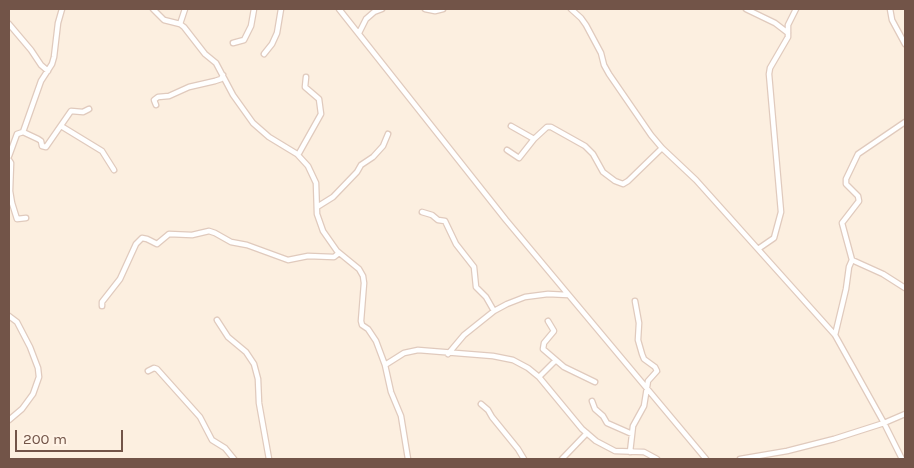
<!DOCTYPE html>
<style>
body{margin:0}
#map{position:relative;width:914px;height:468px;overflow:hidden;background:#fcefe0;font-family:Karla,sans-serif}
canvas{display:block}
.frame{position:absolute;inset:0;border:10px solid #725448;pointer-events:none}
.scale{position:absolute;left:15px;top:430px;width:108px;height:22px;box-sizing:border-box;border:2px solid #725448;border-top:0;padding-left:6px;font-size:15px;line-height:18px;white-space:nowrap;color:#725448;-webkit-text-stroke:4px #fff3e6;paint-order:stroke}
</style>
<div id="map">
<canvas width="914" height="468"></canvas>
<div class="frame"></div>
<div class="scale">200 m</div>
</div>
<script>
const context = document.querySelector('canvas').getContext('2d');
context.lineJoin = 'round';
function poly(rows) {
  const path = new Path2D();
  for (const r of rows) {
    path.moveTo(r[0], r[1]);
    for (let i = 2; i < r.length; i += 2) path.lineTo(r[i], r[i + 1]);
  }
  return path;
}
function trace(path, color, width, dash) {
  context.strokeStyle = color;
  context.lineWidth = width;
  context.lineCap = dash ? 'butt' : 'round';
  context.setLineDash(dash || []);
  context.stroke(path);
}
const minor = poly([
 [153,9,164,20,180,24,184,27,205,54,216,63,233,95,253,123,269,137,297,154,308,166,316,183,317,214,323,231,337,251,359,269,363,276,364,283,361,321,362,325,368,329,376,341,385,365,391,392,401,416,408,459],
 [339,9,506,220,706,459],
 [425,9,435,11,443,9],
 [571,9,581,18,586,25,601,53,604,65,609,74,651,135,662,148,696,180,835,335,884,423,902,459],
 [746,9,775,23,788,33],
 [890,9,892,20,905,44],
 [9,24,31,50,41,65,48,71],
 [180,24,185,9],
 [359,33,366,19,374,12,382,9],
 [233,43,244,40,251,26,254,9],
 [264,54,272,44,277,33,281,9],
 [156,105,154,100,158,97,169,96,189,87,215,81,221,79,223,75],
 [61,126,102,151,114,170],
 [511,126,534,139],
 [23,132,38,139,41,141,42,146,46,147,71,111,83,112,89,109],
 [507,150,519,158,534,139,547,127,551,127,585,146,593,154,603,172,615,181,623,184,628,181,662,148],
 [298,155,321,114,319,99,305,87,306,77],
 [9,156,17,134,23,132,41,81,52,64,54,57,58,23,62,9],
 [9,160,11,163,10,191,12,203,17,219,26,218],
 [317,207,333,197,357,172,361,165,373,157,383,146,388,134],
 [422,212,432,215,438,220,445,221,456,244,474,267,476,287,486,297,494,311],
 [758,249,774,238,781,212,769,74,770,68,788,37,788,25,796,9],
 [852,260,883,274,905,288],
 [102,306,102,302,120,279,136,244,142,238,147,239,157,244,169,234,192,235,209,231,215,233,231,242,247,245,288,260,308,256,334,257,339,253],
 [9,316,17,322,30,347,38,368,39,377,33,394,22,409,9,420],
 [217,320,228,337,246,352,254,364,258,379,259,403,269,459],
 [548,321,554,331,544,343,543,349,564,367,595,382],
 [835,335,846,289,849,267,852,260,842,223,859,201,858,196,846,184,846,179,858,154,905,122],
 [448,354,464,335,494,311,507,304,525,297,548,294,568,295],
 [385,365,404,353,418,350,493,356,513,360,528,368,539,377,582,429,596,441,615,451,644,452,657,459],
 [148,371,154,368,157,369,200,417,212,440,225,448,234,459],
 [539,377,556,360],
 [592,401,595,409,603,416,607,423,632,434],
 [481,404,488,410,492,417,518,449,524,459],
 [630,452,633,426,644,406,648,381,657,371,655,367,644,359,642,354,638,340,639,323,635,301],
 [562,459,587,433],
 [740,459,787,451,834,439,884,423,905,414]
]);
trace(minor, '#e0cabd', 7);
trace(minor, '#fff', 4.5);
</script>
